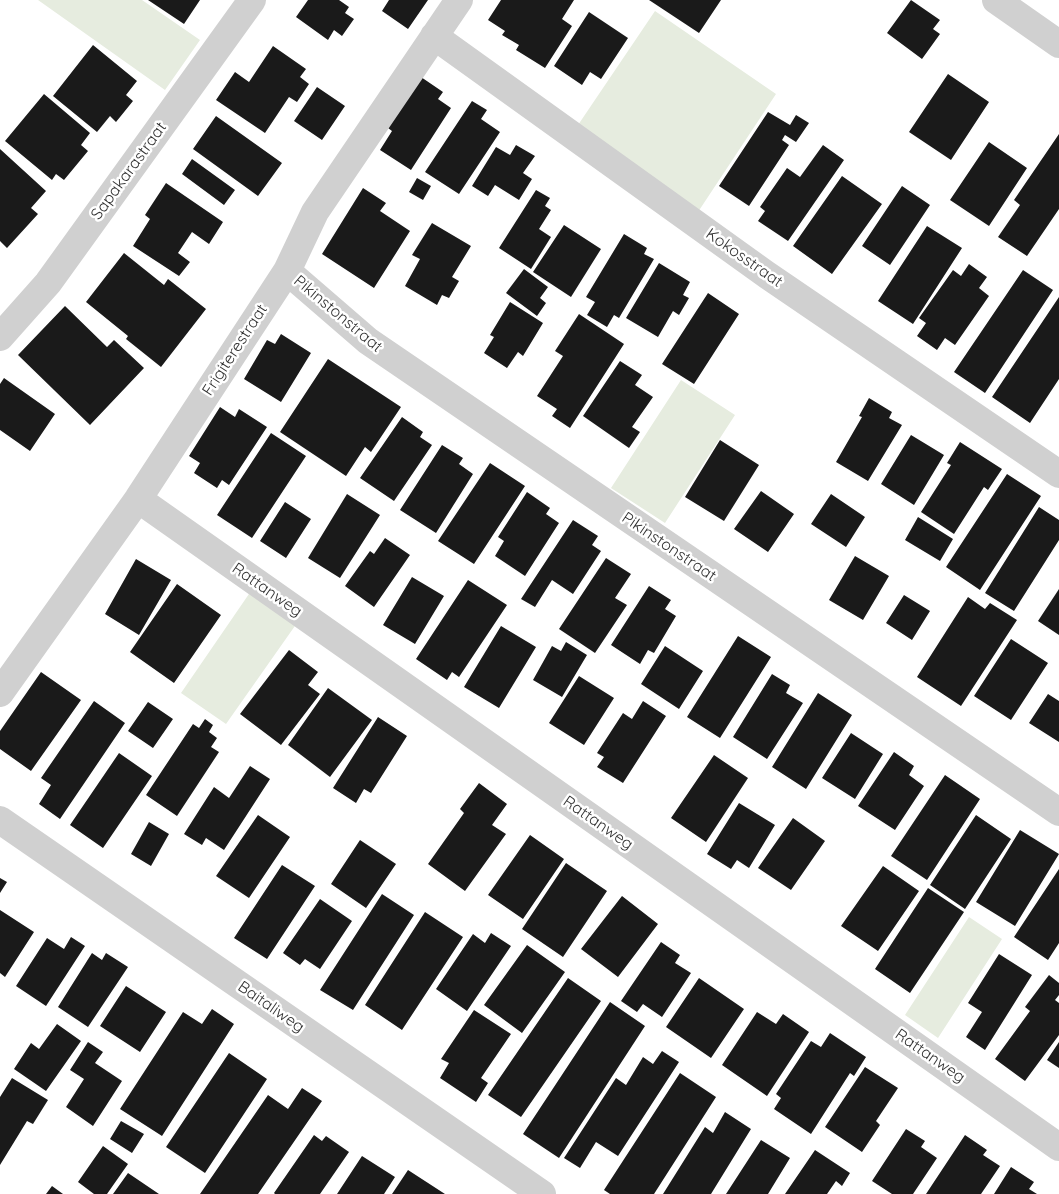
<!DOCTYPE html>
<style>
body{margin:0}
canvas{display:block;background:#fff}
</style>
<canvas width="1059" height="1194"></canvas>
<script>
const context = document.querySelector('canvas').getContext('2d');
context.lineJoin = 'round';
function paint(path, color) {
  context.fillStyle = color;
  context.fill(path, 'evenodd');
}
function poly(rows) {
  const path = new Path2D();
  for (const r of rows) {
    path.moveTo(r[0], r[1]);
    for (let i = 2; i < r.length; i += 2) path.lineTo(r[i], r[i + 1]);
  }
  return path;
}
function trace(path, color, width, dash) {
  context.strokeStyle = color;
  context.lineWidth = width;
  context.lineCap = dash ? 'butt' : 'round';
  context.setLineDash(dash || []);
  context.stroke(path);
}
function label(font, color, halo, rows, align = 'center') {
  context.font = font + ' Quicksand,sans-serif';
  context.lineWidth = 5;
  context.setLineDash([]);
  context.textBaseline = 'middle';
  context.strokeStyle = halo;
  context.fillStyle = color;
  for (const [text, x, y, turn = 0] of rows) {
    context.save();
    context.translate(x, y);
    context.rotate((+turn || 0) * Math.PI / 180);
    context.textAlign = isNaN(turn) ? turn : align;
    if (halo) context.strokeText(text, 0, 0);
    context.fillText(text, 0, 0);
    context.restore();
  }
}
const green = poly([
 [38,0,142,0,200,40,165,90],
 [655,11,776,94,698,212,576,128],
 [681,380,735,415,665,523,611,488],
 [251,591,297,623,226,724,181,693],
 [969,917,1002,939,938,1038,905,1015]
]);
const building = poly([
 [148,0,200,0,184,24],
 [308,0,339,0,349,7,345,13,354,19,342,36,334,30,328,40,296,17],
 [389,0,428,0,408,29,382,11],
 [501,0,574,0,562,19,572,26,545,68,516,50,519,45,502,35,505,31,488,20],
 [649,0,721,0,699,33],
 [911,0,940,20,933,29,940,34,922,59,887,33],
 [589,12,628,38,601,79,590,72,582,85,554,66],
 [93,45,137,81,126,95,133,101,116,122,110,116,97,132,53,96],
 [273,46,306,69,300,77,309,84,297,102,289,97,265,133,216,100,235,72,249,82],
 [948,74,989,102,951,160,909,132],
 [421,77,443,92,438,99,451,108,411,170,380,150,392,131,388,128],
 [317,87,345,106,322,140,294,121],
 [44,94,90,133,81,145,88,151,64,180,56,174,52,180,5,141],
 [472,101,487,110,481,119,500,132,459,194,425,172],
 [768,112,790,125,796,115,809,123,796,142,785,135,782,140,789,145,749,206,719,186],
 [216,116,282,163,258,196,193,149],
 [1059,134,1059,209,1027,256,998,237,1020,205,1014,200],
 [989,142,1027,168,989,226,950,200],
 [516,145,535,156,523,173,532,179,519,200,495,185,488,196,472,186,496,147,510,155],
 [823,145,844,160,788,241,758,221,765,211,760,207,787,168,800,177],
 [0,149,46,191,31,208,38,214,7,248,0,241],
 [192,159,235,190,224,205,182,174],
 [842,176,882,204,832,274,793,246],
 [417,178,431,186,423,200,409,192],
 [166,183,223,222,209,244,192,232,178,253,190,262,179,276,133,246,150,219,145,215],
 [902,186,930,205,890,265,862,246],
 [363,188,386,203,380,211,410,231,374,288,322,254],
 [536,190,550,198,545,206,551,210,539,229,551,237,531,269,499,248],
 [432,223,471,246,452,277,459,281,449,298,442,295,437,305,405,286,420,259,412,255],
 [564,225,601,249,571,297,533,272],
 [927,226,962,248,913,324,878,301],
 [624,234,647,248,644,254,654,259,619,318,614,315,607,327,587,315,595,302,586,297],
 [124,253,164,285,168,279,206,309,161,367,126,339,128,336,86,302],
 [659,263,690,282,683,295,689,298,679,315,673,311,658,337,626,318],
 [969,264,987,277,979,288,989,296,955,345,945,338,937,350,917,336,926,323,919,318,953,270,961,276],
 [524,269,548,287,540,298,546,303,537,316,506,293],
 [1023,270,1053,290,985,393,954,372],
 [708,293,739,314,694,384,662,364],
 [1059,297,1059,379,1030,423,992,397],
 [510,302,543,323,523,356,518,352,507,368,484,353,494,337,490,335],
 [65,306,107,347,114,340,144,368,90,425,18,355],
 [579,314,624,344,570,428,552,416,557,409,537,396,563,356,555,351],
 [281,334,311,353,281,402,244,379,267,340,275,344],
 [328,359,401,407,371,452,365,447,346,476,280,432],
 [620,361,642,375,635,385,653,397,632,427,640,432,629,448,583,416],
 [4,378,55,414,30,451,0,430,0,384],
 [869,398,892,412,889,418,902,425,868,481,836,462,862,417,859,416],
 [220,407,235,417,239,409,267,427,229,485,222,480,217,488,194,473,200,463,189,456],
 [402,417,423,432,420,437,432,445,394,501,360,478],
 [271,433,306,456,252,538,217,515],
 [911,435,944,455,914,505,881,484],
 [720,440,759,465,724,521,685,497],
 [960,442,1002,469,988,490,984,487,954,534,921,512,951,465,947,463],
 [442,445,463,458,459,464,473,474,436,533,400,510],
 [490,463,525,486,474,564,438,541],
 [1007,474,1041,496,980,590,946,567],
 [761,491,794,514,768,552,734,529],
 [527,492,550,508,546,514,559,523,525,576,495,556,504,541,498,537],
 [347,494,380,515,340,578,308,558],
 [831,494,865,517,846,547,811,524],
 [285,502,311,519,286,558,260,541],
 [1039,507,1059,520,1059,540,1014,611,985,593],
 [918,517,953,539,940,561,905,540],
 [573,520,598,536,592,545,601,551,573,594,552,580,535,607,521,599],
 [385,538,410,555,374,607,345,586,370,551,374,554],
 [855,556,889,576,863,620,829,600],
 [606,558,631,574,615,598,627,605,595,653,559,629],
 [136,559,171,580,139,635,105,614],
 [412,577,444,596,415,644,383,625],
 [468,580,507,605,459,677,452,672,447,680,416,659],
 [177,584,221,615,174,683,130,652],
 [649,586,671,600,665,609,676,616,654,653,648,650,640,664,611,645],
 [1059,589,1059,635,1038,621],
 [904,595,930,611,912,640,886,623],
 [968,597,985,609,990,603,1017,620,961,706,917,677],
 [501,626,536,647,499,708,464,687],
 [738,636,771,657,720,738,687,717],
 [1011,639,1048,663,1011,720,974,696],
 [566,642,587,655,562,697,533,680,552,646,561,651],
 [665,646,703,671,679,709,641,684],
 [289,650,318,672,308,685,320,694,281,745,240,714],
 [41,672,81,700,31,771,0,749,0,731],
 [772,674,790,685,786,693,803,703,767,759,733,737],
 [579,676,614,698,584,745,549,723],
 [328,688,372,720,330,777,288,745],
 [818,693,852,715,806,789,772,767],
 [1048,694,1059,701,1059,742,1029,723],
 [94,701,125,723,60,819,39,804,51,785,41,778],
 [643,701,666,716,623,783,597,767,604,757,597,753,623,713,632,719],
 [148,702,173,719,153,748,128,731],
 [378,717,407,736,371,793,364,789,356,803,333,788],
 [205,719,213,725,209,732,217,738,211,747,219,752,177,816,146,795,193,724,199,728],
 [851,733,883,754,855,799,822,778],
 [894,752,914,766,909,775,924,786,895,830,858,806],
 [119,753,152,776,103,848,70,825],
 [714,755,748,778,706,842,671,818],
 [250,766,270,779,224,850,206,838,202,845,184,834,214,787,229,798],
 [945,775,980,799,927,880,891,856],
 [479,783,507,804,492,825,506,834,465,891,428,864,464,813,460,809],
 [739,803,775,825,749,868,737,860,731,869,707,854],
 [258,815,290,837,249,898,216,876],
 [976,815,1011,839,965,909,930,885],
 [793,818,825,841,791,890,758,868],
 [149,822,169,834,151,866,131,854],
 [1020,830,1059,854,1015,926,976,902],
 [530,835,564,859,523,919,488,895],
 [360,840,396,864,366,908,331,884],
 [566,863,607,891,563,957,522,929],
 [282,865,315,886,267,959,234,938],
 [883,866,919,891,878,951,841,926],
 [1059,869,1059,943,1048,960,1014,937],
 [0,878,7,882,0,893],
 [928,888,964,912,910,993,875,969],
 [382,894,414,915,353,1010,320,990],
 [622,896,658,924,618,977,581,949],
 [320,899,352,921,320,969,305,959,300,965,283,953],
 [0,910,34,932,5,977,0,973],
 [425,912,463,937,402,1030,365,1005],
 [491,933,511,946,467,1011,436,989,473,934,485,943],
 [71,937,85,946,46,1006,16,986,47,938,64,949],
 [661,942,680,955,675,963,691,973,662,1017,643,1004,637,1012,621,1001],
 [527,945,565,972,522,1033,484,1005],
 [92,953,102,960,106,953,128,967,88,1027,58,1007],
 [999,954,1032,975,985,1050,966,1037,982,1012,968,1003],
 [1049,975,1059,983,1059,995,1055,1000,1059,1003,1059,1035,1025,1081,995,1059,1030,1011,1025,1007],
 [568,978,601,1001,521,1117,488,1095],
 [699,978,744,1009,711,1058,666,1027],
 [126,986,166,1012,140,1052,100,1026],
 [610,1002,645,1026,559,1158,523,1134],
 [212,1009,234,1024,162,1136,120,1109,183,1012,202,1024],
 [474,1010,511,1034,481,1078,488,1083,476,1102,440,1078,449,1063,441,1059],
 [757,1012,776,1024,783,1014,809,1032,767,1096,722,1065],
 [57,1024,81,1041,46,1091,14,1069,31,1043,39,1049],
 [830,1033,866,1057,854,1076,850,1073,811,1134,774,1109,781,1098,776,1094,811,1041,821,1047],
 [88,1042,103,1052,95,1063,122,1081,93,1126,66,1107,84,1079,70,1070],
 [1059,1042,1059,1068,1047,1060],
 [662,1051,679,1062,618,1156,596,1142,580,1168,564,1158,616,1078,626,1085,643,1057,653,1064],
 [229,1053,267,1079,205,1173,166,1147],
 [865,1067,898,1088,876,1121,880,1125,862,1152,825,1127],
 [680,1073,716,1097,654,1194,610,1194,604,1190],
 [12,1078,48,1100,33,1124,27,1121,0,1165,0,1097],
 [302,1088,322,1101,258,1194,200,1194,268,1095,288,1109],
 [725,1112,751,1129,711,1194,663,1194,705,1127,713,1133],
 [121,1121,144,1134,132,1153,110,1139],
 [906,1129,925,1141,921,1147,937,1158,913,1194,892,1194,872,1181],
 [314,1135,322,1141,326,1136,349,1152,320,1194,275,1194,274,1193],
 [965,1135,987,1150,983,1155,1000,1166,981,1194,926,1194],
 [761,1140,790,1158,768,1194,726,1194],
 [103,1146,128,1164,107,1194,94,1194,78,1182],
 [815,1150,850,1173,842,1186,836,1181,827,1194,785,1194],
 [362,1156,395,1177,384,1194,337,1194],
 [1011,1167,1034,1182,1029,1189,1037,1194,994,1194],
 [408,1170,445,1194,392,1194],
 [128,1173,159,1194,113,1194],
 [52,1186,63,1194,46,1194]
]);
const minor = poly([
 [996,0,1059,44],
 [434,36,767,275,1059,474],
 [287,271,368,341,1059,812],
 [0,337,48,283,252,0],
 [138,499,1059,1147],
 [0,693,138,499,287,271,315,212,459,0],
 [0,820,542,1194]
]);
const streetNames = [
 ["Sapakarastraat",129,171,-54],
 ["Kokosstraat",744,258,35],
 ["Pikinstonstraat",338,314,40],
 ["Frigiterestraat",235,350,-57],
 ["Pikinstonstraat",669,547,34],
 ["Rattanweg",267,590,35],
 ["Rattanweg",598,823,35],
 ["Baitaliweg",271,1007,35],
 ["Rattanweg",930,1056,35]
];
paint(green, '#e6ecdf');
paint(building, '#1a1a1a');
trace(minor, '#d0d0d0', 28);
label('16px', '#333', '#fff', streetNames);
</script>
